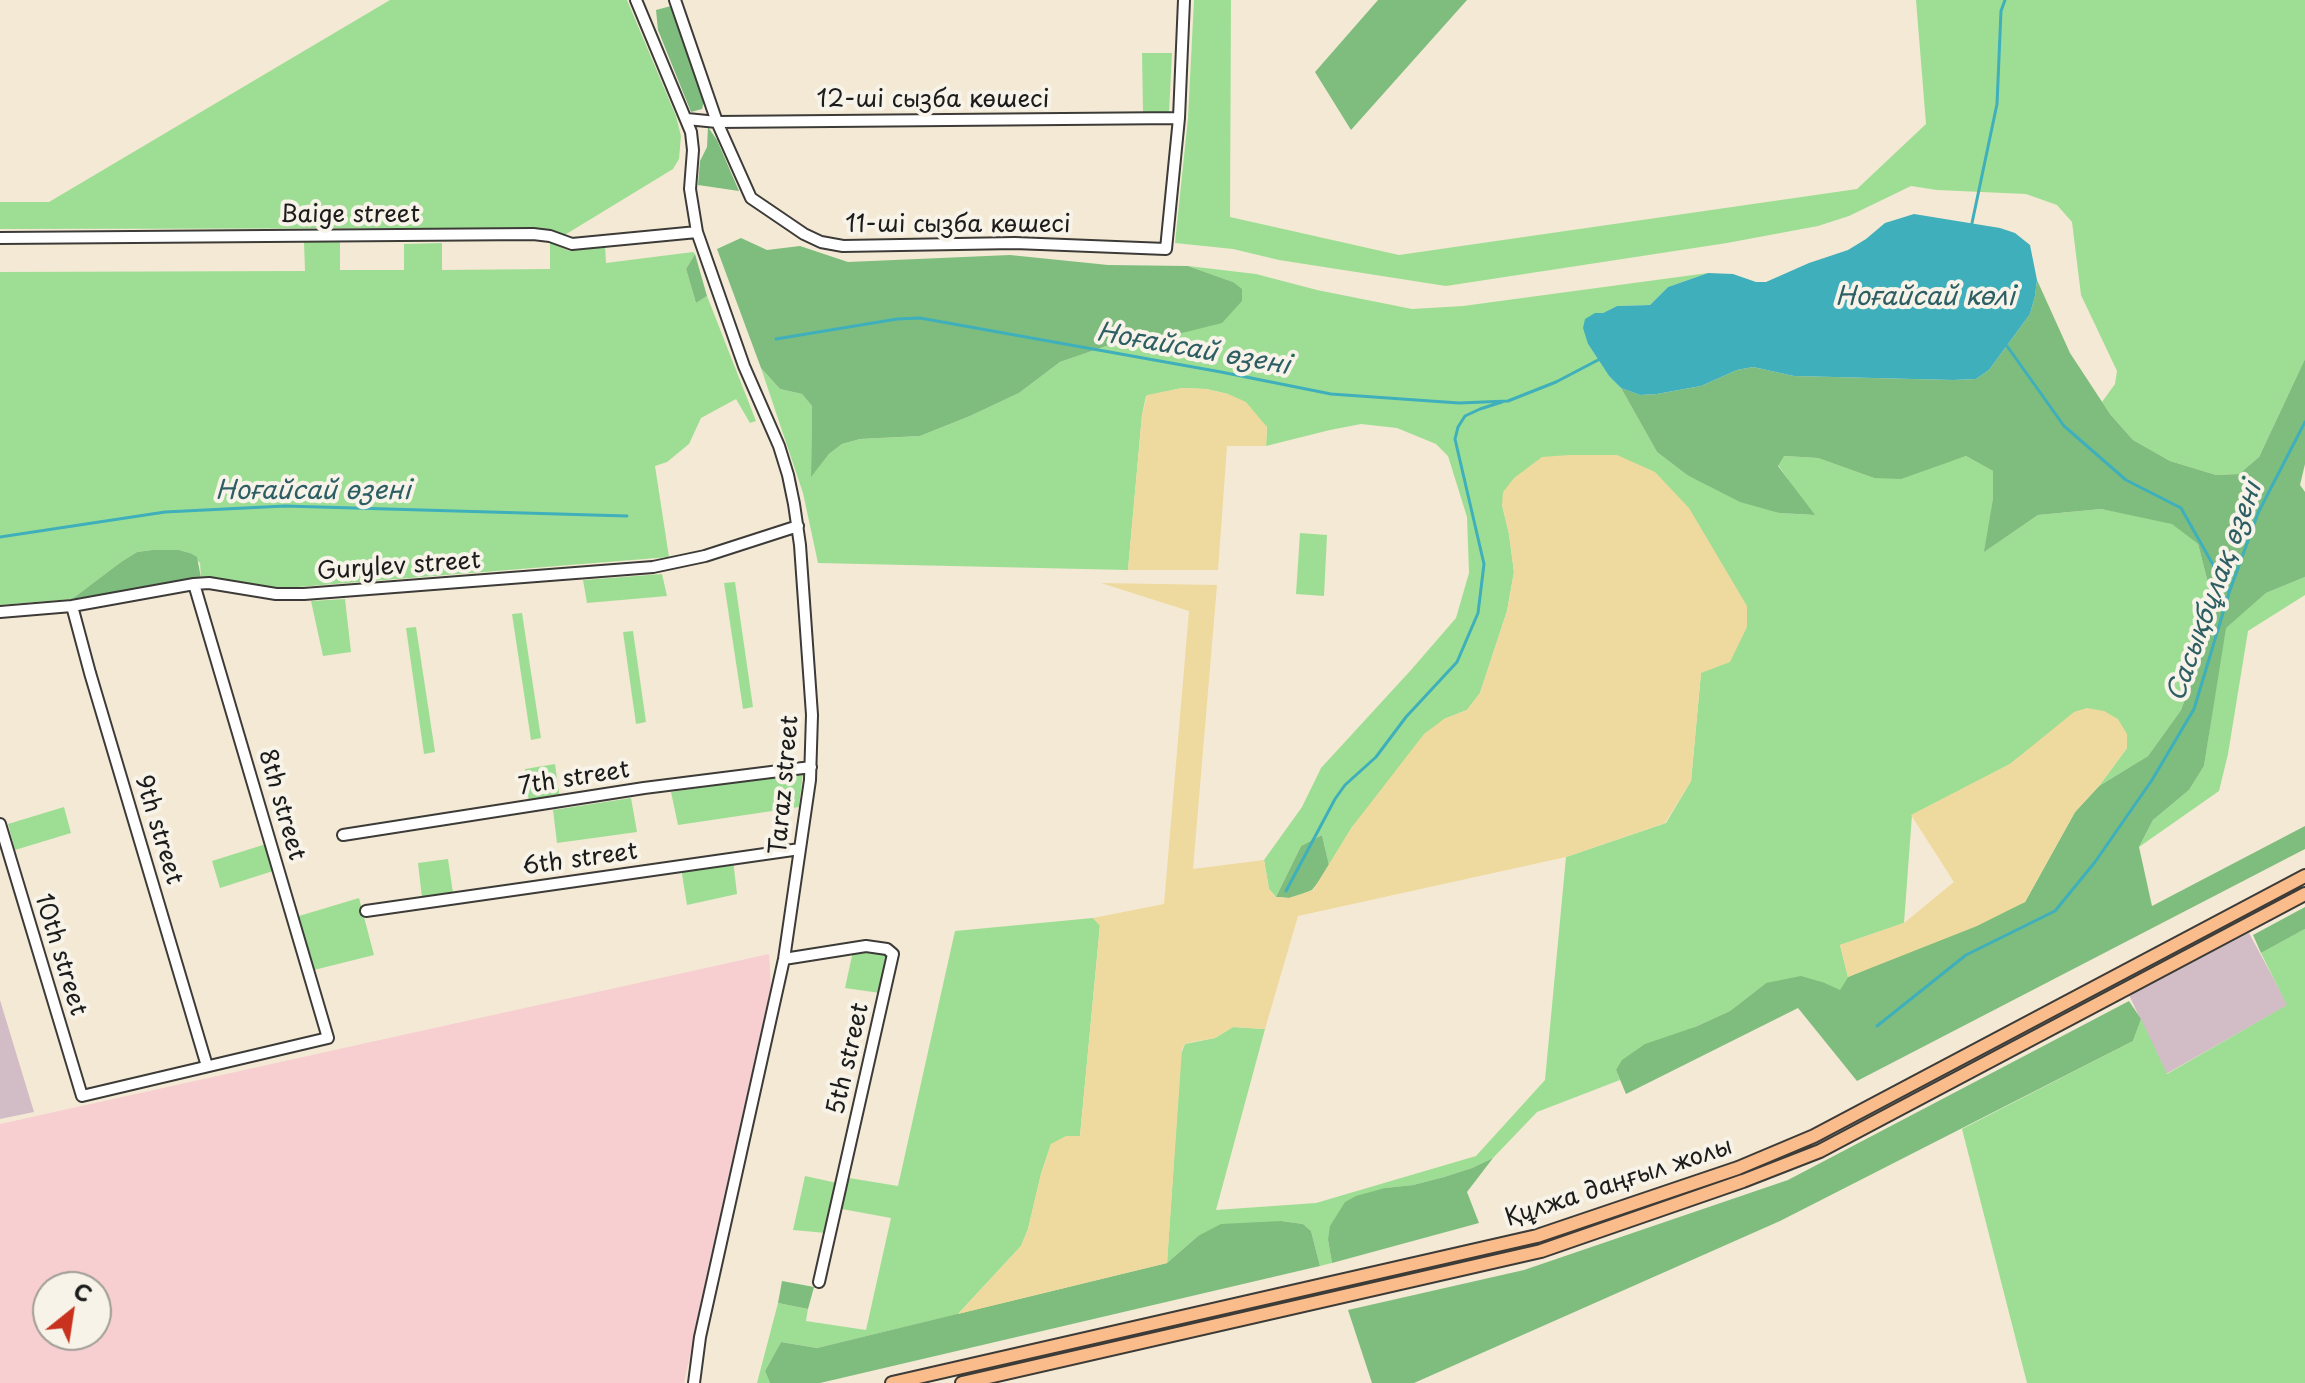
<!DOCTYPE html>
<meta charset="utf-8">
<style>
body{margin:0}
#map{position:relative;width:2305px;height:1383px;overflow:hidden;background:#f4e9d4;font-family:"Playpen Sans",sans-serif}
canvas{display:block}
.north{position:absolute;left:32px;top:1271px;width:80px;height:80px;box-sizing:border-box;background:#f7f3e8;border:2px solid #9f9d96;border-radius:50%;rotate:30deg;font-size:22px;font-weight:700;line-height:32px;text-align:center;color:#1c1c1c}
.north::after{content:'';display:block;margin:auto;width:28px;height:36px;background:#c8321e;clip-path:polygon(50% 0,100% 100%,50% 72%,0 100%)}
</style>
<div id="map">
<canvas width="2305" height="1383"></canvas>
<div class="north">С</div>
</div>
<script>
const context = document.querySelector('canvas').getContext('2d');
context.lineJoin = 'round';
function paint(path, color) {
  context.fillStyle = color;
  context.fill(path, 'evenodd');
}
function poly(rows) {
  const path = new Path2D();
  for (const r of rows) {
    path.moveTo(r[0], r[1]);
    for (let i = 2; i < r.length; i += 2) path.lineTo(r[i], r[i + 1]);
  }
  return path;
}
function trace(path, color, width, dash) {
  context.strokeStyle = color;
  context.lineWidth = width;
  context.lineCap = dash ? 'butt' : 'round';
  context.setLineDash(dash || []);
  context.stroke(path);
}
function label(font, color, halo, rows, align = 'center') {
  context.font = font + ' "Playpen Sans",sans-serif';
  context.lineWidth = 8;
  context.setLineDash([]);
  context.textBaseline = 'middle';
  context.strokeStyle = halo;
  context.fillStyle = color;
  for (const [text, x, y, turn = 0] of rows) {
    context.save();
    context.translate(x, y);
    context.rotate((+turn || 0) * Math.PI / 180);
    context.textAlign = isNaN(turn) ? turn : align;
    if (halo) context.strokeText(text, 0, 0);
    context.fillText(text, 0, 0);
    context.restore();
  }
}
const built = poly([
 [769,954,771,986,684,1383,0,1383,0,1124],
 [48,1287,96,1287,96,1335,48,1335]
]);
const industrial = poly([
 [2249,933,2288,1005,2166,1074,2129,995],
 [0,1000,34,1112,0,1119]
]);
const green = poly([
 [390,0,627,0,676,116,681,136,679,159,673,169,563,236,539,228,0,229,0,202,49,202],
 [1194,0,1231,0,1230,217,1399,255,1857,189,1926,124,1916,0,2305,0,2305,359,2259,457,2239,474,2216,475,2170,461,2133,440,2110,414,2102,402,2115,384,2117,371,2081,295,2072,222,2057,205,2026,194,1937,190,1911,186,1849,216,1818,226,1727,243,1446,286,1279,260,1233,249,1175,243,1188,118],
 [1142,53,1172,53,1169,113,1143,112],
 [340,240,340,270,404,270,404,244,442,243,442,270,550,269,550,242,569,251,605,246,606,263,693,252,695,254,686,269,696,303,707,296,756,421,750,423,736,399,701,418,689,444,667,462,655,466,669,557,273,589,224,580,201,578,200,563,190,553,179,550,152,550,137,552,121,562,72,599,0,605,0,272,305,271,304,242],
 [1188,266,1256,274,1317,290,1412,309,1463,306,1708,273,1668,287,1650,305,1617,306,1603,313,1588,344,1609,376,1621,388,1657,452,1687,475,1779,513,1813,515,1778,465,1783,456,1818,458,1874,478,1938,465,1966,456,1993,471,1993,498,1985,551,2038,515,2101,509,2172,523,2198,544,2208,583,2200,658,2181,710,2148,756,2099,786,2127,748,2041,740,2010,764,1912,815,1904,923,1840,945,1848,977,1840,991,1825,983,1766,983,1730,1011,1695,1027,1616,1070,1620,1080,1537,1112,1493,1158,1472,1168,1444,1177,1413,1185,1385,1188,1328,1240,1332,1263,1320,1266,1311,1231,1303,1224,1281,1221,1198,1236,1167,1263,1181,1054,1185,1044,1215,1038,1233,1027,1265,1029,1216,1210,1316,1203,1476,1156,1545,1080,1566,857,1666,823,1691,781,1701,673,1502,505,1509,534,1514,572,1507,611,1480,693,1467,710,1444,719,1352,827,1329,865,1322,835,1301,846,1276,897,1269,889,1264,860,1302,807,1321,768,1411,670,1456,618,1469,573,1467,517,1448,456,1436,444,1397,428,1361,424,1330,430,1266,446,1267,427,1228,394,1206,389,1182,388,1146,396,1142,415,1128,570,818,563,803,493,761,368,780,389,802,394,812,406,811,476,829,454,842,444,860,439,920,436,970,416,1019,393,1060,362,1118,342,1182,333,1233,282],
 [1300,533,1327,535,1324,596,1296,594],
 [662,574,667,596,587,603,583,580],
 [2305,577,2305,595,2248,631,2228,754,2219,791,2139,847,2153,820,2189,790,2204,766,2225,628,2266,593],
 [735,582,753,707,743,709,724,583],
 [345,599,351,652,323,656,311,601],
 [522,613,541,738,531,740,512,614],
 [416,627,435,752,424,754,406,628],
 [633,631,646,722,636,724,623,632],
 [555,764,560,799,529,803,525,769],
 [803,772,799,807,678,825,671,792],
 [631,798,637,832,557,843,553,810],
 [64,807,71,833,15,850,8,824],
 [266,844,273,871,220,888,212,861],
 [448,859,453,893,422,898,418,863],
 [733,860,737,894,687,905,681,868],
 [359,898,374,955,314,970,299,916],
 [1093,918,1100,925,1080,1136,1051,1144,1041,1174,1028,1229,1021,1246,958,1314,817,1348,781,1342,765,1371,770,1383,757,1383,778,1303,808,1309,806,1321,866,1330,891,1218,842,1209,849,1178,898,1186,955,931],
 [2305,929,2305,1383,2027,1383,1962,1129,2133,1041,2141,1019,2167,1074,2287,1005,2261,953],
 [868,949,884,954,887,959,880,993,845,988,853,951],
 [805,1176,837,1183,826,1233,793,1230]
]);
const forest = poly([
 [1378,0,1467,0,1351,130,1315,72],
 [671,6,704,101,702,109,691,112,658,30,656,10],
 [708,127,717,140,739,191,698,185,700,161,707,147],
 [741,238,767,250,800,246,848,262,1010,255,1108,265,1188,266,1233,282,1242,289,1242,301,1222,323,1182,333,1118,342,1060,362,1019,393,970,416,920,436,860,439,842,444,829,454,811,477,812,406,802,394,780,389,761,368,717,249],
 [695,254,707,296,696,303,686,269],
 [2037,280,2070,353,2110,414,2133,440,2170,461,2216,475,2239,474,2259,457,2305,359,2305,464,2300,485,2305,492,2305,577,2266,593,2226,628,2204,766,2189,790,2153,820,2139,847,2152,906,2305,826,2305,849,1857,1081,1798,1008,1626,1094,1616,1070,1622,1060,1645,1044,1695,1027,1730,1011,1766,983,1801,976,1825,983,1840,990,1848,977,2025,902,2075,812,2099,786,2148,756,2181,710,2200,658,2208,583,2198,544,2172,524,2101,509,2038,515,1984,552,1993,498,1993,471,1966,456,1901,479,1874,478,1818,458,1784,456,1778,466,1815,515,1779,513,1740,502,1687,475,1657,452,1621,388,1640,395,1657,394,1701,386,1737,370,1753,367,1794,376,1953,380,1976,379,1989,370,2030,314,2035,296],
 [152,550,179,550,190,553,197,557,201,578,72,599,121,562,137,552],
 [1322,835,1329,865,1320,880,1312,890,1303,894,1289,898,1276,897,1301,846],
 [2305,907,2305,929,2261,953,2253,935],
 [2129,1001,2141,1019,2133,1041,1780,1221,1414,1383,1372,1383,1348,1310,1524,1270,1788,1180],
 [1493,1158,1467,1192,1479,1223,1332,1263,1328,1240,1330,1226,1345,1202,1356,1196,1385,1188,1413,1185,1444,1177,1472,1168],
 [1281,1221,1303,1224,1311,1231,1320,1266,820,1383,770,1383,765,1371,781,1342,817,1348,1167,1263,1198,1236,1221,1224],
 [782,1281,814,1287,808,1309,778,1303]
]);
const sand = poly([
 [1182,388,1206,389,1228,394,1246,402,1267,427,1266,446,1227,446,1218,570,1128,570,1142,415,1147,395],
 [1569,455,1617,455,1655,472,1689,508,1747,606,1747,627,1730,662,1701,673,1691,781,1665,823,1566,857,1298,916,1265,1029,1233,1027,1215,1038,1191,1042,1185,1044,1182,1049,1167,1263,958,1314,1021,1246,1028,1229,1041,1174,1051,1144,1066,1136,1080,1136,1100,926,1093,918,1164,904,1189,611,1101,583,1217,585,1193,869,1264,860,1269,889,1276,897,1289,898,1313,890,1352,827,1424,734,1444,719,1467,710,1480,693,1507,611,1514,572,1509,534,1502,505,1503,492,1514,478,1542,457],
 [2087,708,2104,711,2118,719,2127,734,2127,748,2099,786,2075,812,2025,902,1977,926,1848,977,1840,945,1904,923,1954,882,1911,815,2010,764,2074,712]
]);
const water = poly([
 [1914,214,2000,228,2015,233,2030,245,2037,280,2035,296,2030,314,1989,370,1976,379,1953,380,1794,376,1753,367,1737,370,1701,386,1657,394,1640,395,1621,388,1609,376,1588,344,1583,328,1585,319,1595,313,1603,313,1617,306,1650,305,1668,287,1708,273,1733,274,1756,282,1766,282,1809,263,1848,250,1866,239,1885,223]
]);
const stream = poly([
 [1972,223,1997,104,2001,11,2005,0],
 [776,339,897,319,920,318,1221,372,1331,394,1459,403,1508,401,1556,382,1598,360],
 [2007,346,2064,426,2126,480,2181,508,2229,593],
 [0,537,165,512,285,506,627,516],
 [1286,891,1335,799,1345,785,1376,757,1406,717,1457,662,1478,613,1484,564,1455,439,1458,427,1465,416,1480,409,1502,402],
 [1877,1026,1966,955,2055,911,2095,862,2152,780,2194,709,2229,593,2258,513,2305,422]
]);
const minor = poly([
 [636,0,691,132,693,150,690,189,697,232,744,366,779,446,788,475,794,504,800,545,812,715,810,780,784,959,700,1337,694,1383],
 [675,0,717,122,751,198,804,234,821,242,843,246,1015,243,1166,249,1179,118,1184,0],
 [687,119,717,122,1179,118],
 [0,238,533,234,550,236,572,244,697,232],
 [72,606,90,673,207,1066],
 [0,612,72,606,194,584,209,583,276,594,304,594,653,567,705,556,798,526],
 [0,824,82,1096,328,1038,194,584],
 [343,835,644,788,811,767],
 [366,911,800,849],
 [784,959,866,946,887,949,893,954,819,1282]
]);
const major = poly([
 [892,1383,1537,1236,1738,1168,1814,1136,2305,876],
 [962,1383,1541,1251,1743,1181,1820,1151,2305,894]
]);
const streetNames = [
 ["12-ші сызба көшесі",933,100],
 ["Baige street",350,215],
 ["11-ші сызба көшесі",958,225],
 ["Gurylev street",399,567,-4],
 ["7th street",574,779,-9],
 ["Taraz street",785,785,-85],
 ["8th street",281,805,74],
 ["9th street",158,830,73],
 ["6th street",580,860,-8],
 ["10th street",60,955,73],
 ["5th street",849,1059,-77],
 ["Құлжа даңғыл жолы",1619,1183,-18]
];
const waterNames = [
 ["Ноғайсай көлі",1925,298],
 ["Ноғайсай өзені",1193,350,10],
 ["Ноғайсай өзені",313,492],
 ["Сасықбұлақ өзені",2215,592,-70]
];
paint(built, '#f7cfd1');
paint(industrial, '#d2bdc6');
paint(green, '#9ede94');
paint(forest, '#7ebd7e');
paint(sand, '#eeda9e');
paint(water, '#3fafbb');
trace(stream, '#3fafbb', 3);
trace(minor, '#3c3b38', 14);
trace(major, '#3c3b38', 16);
trace(minor, '#fff', 10);
trace(major, '#f9bc8a', 12);
label('24px', '#1c1c1c', '#f7f3e8', streetNames);
label('italic 26px', '#2c5e64', '#f7f3e8', waterNames);
</script>
